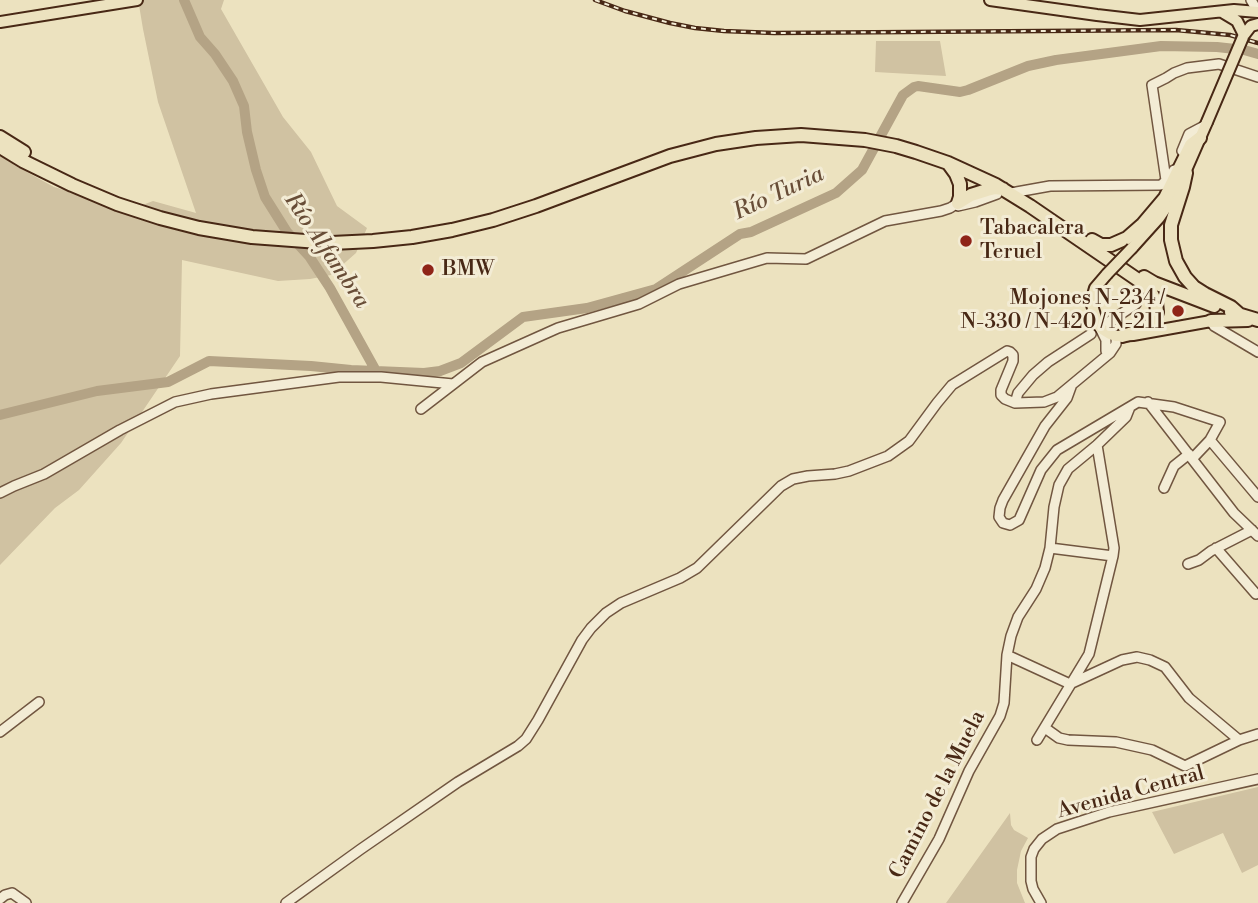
<!DOCTYPE html>
<meta charset="utf-8">
<style>
body{margin:0}
canvas{display:block;background:#ece2bf}
</style>
<canvas width="1258" height="903"></canvas>
<script>
const context = document.querySelector('canvas').getContext('2d');
context.lineJoin = 'round';
function paint(path, color) {
  context.fillStyle = color;
  context.fill(path, 'evenodd');
}
function poly(rows) {
  const path = new Path2D();
  for (const r of rows) {
    path.moveTo(r[0], r[1]);
    for (let i = 2; i < r.length; i += 2) path.lineTo(r[i], r[i + 1]);
  }
  return path;
}
function trace(path, color, width, dash) {
  context.strokeStyle = color;
  context.lineWidth = width;
  context.lineCap = dash ? 'butt' : 'round';
  context.setLineDash(dash || []);
  context.stroke(path);
}
function label(font, color, halo, rows, align = 'center') {
  context.font = font + ' "Libre Bodoni",serif';
  context.lineWidth = 6;
  context.setLineDash([]);
  context.textBaseline = 'middle';
  context.strokeStyle = halo;
  context.fillStyle = color;
  for (const [text, x, y, turn = 0] of rows) {
    context.save();
    context.translate(x, y);
    context.rotate((+turn || 0) * Math.PI / 180);
    context.textAlign = isNaN(turn) ? turn : align;
    if (halo) context.strokeText(text, 0, 0);
    context.fillText(text, 0, 0);
    context.restore();
  }
}
const green = poly([
 [129,0,224,0,221,9,283,117,311,152,337,206,367,228,356,253,331,275,310,279,278,281,182,260,180,356,121,443,79,490,55,508,0,565,0,148,14,165,54,187,132,209,153,201,196,213,158,102,143,29,139,5],
 [876,41,940,41,946,76,875,72],
 [1258,787,1258,865,1242,873,1223,833,1174,854,1152,812],
 [1010,813,1011,825,1014,830,1028,838,1021,851,1017,870,1017,883,1025,903,946,903]
]);
const river = poly([
 [184,0,200,37,215,54,233,81,244,106,247,132,256,170,265,197,287,232,309,256,330,288,376,371],
 [0,415,97,391,168,382,209,361,311,366,351,370,424,373,440,371,461,363,523,317,587,308,656,289,740,234,751,232,836,193,862,170,903,95,914,87,918,86,960,92,968,90,1028,66,1056,60,1161,46,1217,47,1244,50,1258,54]
]);
const minor = poly([
 [1251,0,1258,12],
 [1182,151,1189,134,1206,125],
 [1166,180,1152,85,1166,78,1174,73,1187,68,1219,64,1258,77],
 [1011,193,1050,186,1161,185,1170,177,1174,170],
 [958,206,975,202,997,194],
 [1211,321,1214,326,1258,352],
 [1106,324,1136,304],
 [1099,326,1106,340,1106,351],
 [1091,334,1048,362,1033,375,1018,393,1015,403,1044,402,1057,397,1110,353,1116,344,1116,336],
 [1071,387,1067,398,1045,426,1003,500,1000,508,999,517,1003,523,1010,525,1019,520,1041,470,1057,450,1138,402,1174,407,1220,422,1210,440,1192,459],
 [1148,402,1234,513,1258,536],
 [421,409,482,362,558,328,639,304,679,284,767,258,806,259,885,221,941,211,950,208,958,203],
 [1210,440,1258,497],
 [1164,488,1174,466,1189,454],
 [0,493,14,486,44,474,120,430,175,402,211,394,339,377,381,377,453,384],
 [1050,548,1113,556],
 [1216,548,1256,594],
 [1188,564,1199,560,1211,551,1252,530],
 [1007,655,1070,684,1122,660,1137,657,1150,660,1165,667,1189,698,1239,740],
 [1045,728,1059,738,1068,740,1116,742,1152,750,1185,766,1239,740,1258,734],
 [0,732,39,702],
 [1037,740,1089,654,1113,556,1114,548,1097,445],
 [0,899,5,895,12,893,26,903],
 [286,903,361,849,458,782,518,746,526,739,538,720,582,640,591,628,606,613,621,603,680,578,697,568,781,486,793,479,808,476,835,474,849,471,888,456,909,441,937,403,952,385,1007,351,1010,352,1013,355,1013,361,1001,390,1001,395,1005,399,1015,403],
 [902,903,939,839,969,771,1000,716,1004,703,1007,655,1011,636,1018,617,1036,589,1045,568,1050,548,1054,507,1059,485,1068,469,1097,445,1126,417,1130,407],
 [1041,903,1033,889,1031,881,1031,857,1034,849,1042,839,1057,829,1109,812,1258,779]
]);
const major = poly([
 [990,0,1097,15,1140,20,1234,10,1258,12],
 [1222,12,1237,21,1244,35],
 [0,22,137,0],
 [1244,35,1251,26,1258,24],
 [1132,248,1159,218,1176,193,1207,122],
 [1107,274,1095,288,1093,295,1092,305,1098,325,1102,329,1110,334,1116,336,1133,335,1211,321]
]);
const highway = poly([
 [0,137,24,152],
 [0,147,23,161,72,185,117,204,160,218,199,228,252,237,332,243,373,241,412,237,452,230,493,220,536,206,670,156,716,144,756,138,801,135,865,140,896,146,916,152,948,163,996,185,1030,206,1144,284,1150,290,1156,302,1157,312,1155,317,1150,325,1143,330,1122,336],
 [948,163,956,174,960,184,960,197,958,203],
 [1186,173,1183,187,1171,225,1171,240,1176,261,1185,277,1194,287,1205,294,1231,307,1239,314],
 [958,203,971,195,987,190,995,188,1003,189],
 [1092,240,1101,245,1111,245,1127,238,1143,224,1165,198,1191,145,1200,138],
 [1144,277,1154,283,1214,306],
 [1231,312,1258,320],
 [1211,321,1248,320]
]);
const rail = poly([
 [595,0,625,11,670,23,695,28,724,31,774,33,1176,30,1230,35,1258,43]
]);
const majorBridge = poly([
 [1207,122,1243,37],
 [1107,274,1132,248]
]);
const markers = [
 [966,241,7,"#8f2418"],
 [428,270,7,"#8f2418"],
 [1178,311,7,"#8f2418"]
];
const poiNames = [
 ["Tabacalera",980,229],
 ["Teruel",980,253],
 ["BMW",442,270],
 ["Mojones N-234 /",1164,299,"right"],
 ["N-330 / N-420 / N-211",1164,323,"right"]
];
const streetNames = [
 ["Avenida Central",1131,793,-15],
 ["Camino de la Muela",938,795,-63]
];
const waterNames = [
 ["Río Turia",779,194,-25],
 ["Río Alfambra",326,251,56]
];
paint(green, '#d0c2a2');
trace(river, '#b4a385', 10);
trace(minor, '#715640', 12);
trace(major, '#482815', 14);
trace(highway, '#482815', 16);
trace(minor, '#f3ecd5', 9);
trace(major, '#ece2bf', 10);
trace(highway, '#ece2bf', 12);
trace(rail, '#482815', 4.5);
trace(rail, '#f3ecd5', 2, [5]);
trace(majorBridge, '#482815', 14, []);
trace(majorBridge, '#ece2bf', 10);
for (const [x, y, r, color] of markers) {
  const dot = new Path2D();
  dot.arc(x, y, r, 0, 2 * Math.PI);
  context.fillStyle = color;
  context.fill(dot);
  trace(dot, '#f3ecd5', 2.5);
}
label('21px', '#482815', '#f3ecd5', poiNames, 'left');
label('21px', '#482815', '#f3ecd5', streetNames);
label('italic 23px', '#684d37', '#f3ecd5', waterNames);
</script>
